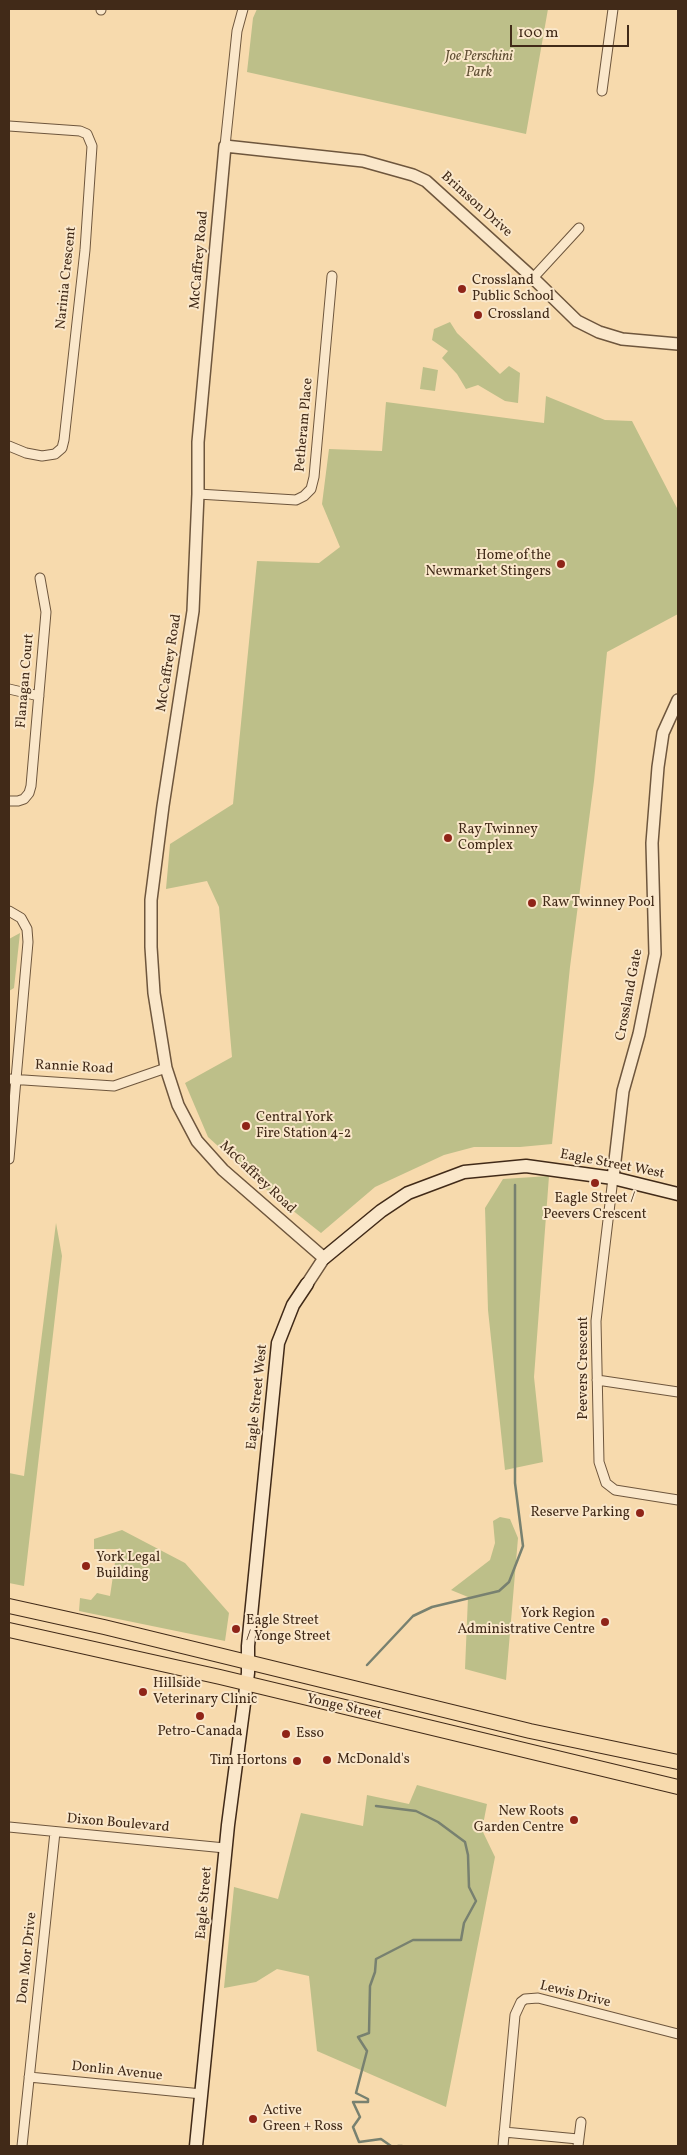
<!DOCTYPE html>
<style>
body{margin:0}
#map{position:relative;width:687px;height:2155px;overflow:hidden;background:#f7daad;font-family:Vollkorn,serif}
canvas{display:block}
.frame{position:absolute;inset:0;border:10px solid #412a18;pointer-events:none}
.scale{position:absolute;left:510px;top:25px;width:119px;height:22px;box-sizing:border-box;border:2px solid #412a18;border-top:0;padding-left:6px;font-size:15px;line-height:18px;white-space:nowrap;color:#412a18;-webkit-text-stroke:4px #fae7ca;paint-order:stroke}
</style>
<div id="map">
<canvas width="687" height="2155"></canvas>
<div class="frame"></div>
<div class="scale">100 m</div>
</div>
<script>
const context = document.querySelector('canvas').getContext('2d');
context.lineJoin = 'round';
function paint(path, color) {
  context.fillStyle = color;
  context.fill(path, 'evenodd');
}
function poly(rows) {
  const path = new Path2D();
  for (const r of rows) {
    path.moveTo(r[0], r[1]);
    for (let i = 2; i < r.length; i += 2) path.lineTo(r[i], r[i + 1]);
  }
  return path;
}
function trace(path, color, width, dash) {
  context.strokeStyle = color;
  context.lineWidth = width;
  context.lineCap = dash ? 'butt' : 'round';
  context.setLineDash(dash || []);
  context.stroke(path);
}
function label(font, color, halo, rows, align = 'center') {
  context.font = font + ' Vollkorn,serif';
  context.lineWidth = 4;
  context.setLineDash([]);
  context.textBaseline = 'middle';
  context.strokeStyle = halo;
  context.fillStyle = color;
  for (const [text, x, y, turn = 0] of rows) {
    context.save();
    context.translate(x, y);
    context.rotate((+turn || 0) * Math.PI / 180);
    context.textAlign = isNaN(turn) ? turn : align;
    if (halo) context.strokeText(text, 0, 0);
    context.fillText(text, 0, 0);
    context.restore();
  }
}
const green = poly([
 [257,9,548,9,526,134,247,72,253,18],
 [450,322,457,333,500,374,509,366,520,373,518,403,505,401,478,385,466,389,457,374,442,358,448,351,432,340,434,329],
 [423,367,438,370,435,391,420,389],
 [546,396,605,420,632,421,678,510,678,614,607,652,594,781,570,967,552,1144,520,1147,474,1147,444,1155,375,1187,321,1233,262,1186,208,1137,185,1083,232,1057,219,907,207,881,166,889,170,844,233,804,257,561,319,563,340,547,322,504,329,449,382,451,386,402,544,423],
 [20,933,14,988,9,991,9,939],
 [549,1176,534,1377,543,1462,505,1470,488,1310,485,1208,503,1179],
 [56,1223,62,1256,24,1586,9,1583,9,1473,24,1476],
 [500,1517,510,1519,518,1538,506,1680,465,1669,468,1597,451,1590,490,1560,495,1543,493,1521],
 [122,1530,185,1563,229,1613,225,1641,79,1611,80,1598,91,1600,97,1593,110,1596,117,1549,94,1549,94,1539],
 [417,1785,487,1804,482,1830,495,1857,446,2107,317,2051,309,1976,277,1969,256,1982,224,1988,234,1887,278,1899,301,1813,363,1826,367,1795,409,1804]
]);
const stream = poly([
 [367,1665,413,1616,432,1607,499,1591,509,1582,523,1546,515,1483,515,1185],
 [376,1806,416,1811,438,1822,465,1842,468,1855,469,1887,476,1901,464,1923,461,1940,413,1940,376,1959,375,1972,370,1986,369,2033,358,2037,367,2051,356,2093,368,2099,368,2102,353,2102,360,2117,353,2127,359,2142,381,2139,391,2146],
 [398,2146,402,2146]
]);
const minor = poly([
 [101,10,101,9],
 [602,91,613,9],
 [9,126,80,131,87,134,92,146,85,250,64,440,62,448,55,454,42,456,26,453,9,446],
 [225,146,237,31,243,9],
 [533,278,579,228],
 [198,494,296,500,304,496,311,489,314,477,332,276],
 [9,689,39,696],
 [9,801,18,801,24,799,29,793,31,786,46,612,40,578],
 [9,911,21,918,27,929,28,942,9,1159],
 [9,1079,114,1086,166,1068],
 [613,1178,596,1321,599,1462,606,1483,615,1490,678,1500],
 [597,1380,678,1392],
 [9,1827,225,1848],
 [29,2077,202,2094],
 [504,2132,578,2139],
 [22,2146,55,1832],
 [503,2146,515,2015,521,2002,525,1999,538,1998,678,2034],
 [578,2146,581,2122]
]);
const tertiary = poly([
 [613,1178,623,1091,639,1034,655,954,652,843,658,767,663,733,678,700],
 [307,1284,324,1258,223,1170,197,1141,178,1105,166,1068,154,993,151,947,151,900,163,806,193,611,198,494,198,442,225,146,363,161,413,175,426,181,533,278,577,321,599,332,622,339,678,344]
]);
const secondary = poly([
 [324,1258,381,1211,408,1193,464,1172,526,1166,613,1178,678,1194],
 [196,2146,228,1825,248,1673,248,1646,278,1343,293,1305,307,1284]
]);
const primary = poly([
 [9,1606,104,1627,530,1731,678,1762],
 [9,1630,220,1677,678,1787]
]);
const markers = [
 [462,289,5,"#8f2418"],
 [478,315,5,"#8f2418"],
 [561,564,5,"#8f2418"],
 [448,838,5,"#8f2418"],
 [532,903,5,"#8f2418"],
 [246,1126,5,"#8f2418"],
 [595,1183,5,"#8f2418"],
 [640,1513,5,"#8f2418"],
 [86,1566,5,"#8f2418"],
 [605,1622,5,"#8f2418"],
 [236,1629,5,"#8f2418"],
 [143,1692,5,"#8f2418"],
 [200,1716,5,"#8f2418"],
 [286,1734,5,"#8f2418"],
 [327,1760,5,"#8f2418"],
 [297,1761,5,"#8f2418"],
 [574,1820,5,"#8f2418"],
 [253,2119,5,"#8f2418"]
];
const parkNames = [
 ["Joe Perschini",479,57],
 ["Park",479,73]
];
const streetNames = [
 ["Brimson Drive",476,205,42],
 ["McCaffrey Road",200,260,-85],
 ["Narinia Crescent",67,278,-84],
 ["Petheram Place",305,425,-85],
 ["McCaffrey Road",170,663,-81],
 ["Flanagan Court",26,681,-85],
 ["Crossland Gate",630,995,-79],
 ["Rannie Road",74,1068,3],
 ["Eagle Street West",612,1165,11],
 ["McCaffrey Road",257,1178,43],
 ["Peevers Crescent",584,1368,-90],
 ["Eagle Street West",258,1397,-84],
 ["Yonge Street",344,1708,13],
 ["Dixon Boulevard",118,1824,5],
 ["Eagle Street",205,1903,-85],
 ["Don Mor Drive",28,1958,-84],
 ["Lewis Drive",575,1995,14],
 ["Donlin Avenue",117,2072,6]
];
const poiNames = [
 ["Crossland",472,281],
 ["Public School",472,297],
 ["Crossland",488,315],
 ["Home of the",551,556,"right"],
 ["Newmarket Stingers",551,572,"right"],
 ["Ray Twinney",458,830],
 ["Complex",458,846],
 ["Raw Twinney Pool",542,903],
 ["Central York",256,1118],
 ["Fire Station 4-2",256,1134],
 ["Eagle Street /",595,1199,"center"],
 ["Peevers Crescent",595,1215,"center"],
 ["Reserve Parking",630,1513,"right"],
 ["York Legal",96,1558],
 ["Building",96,1574],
 ["York Region",595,1614,"right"],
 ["Administrative Centre",595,1630,"right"],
 ["Eagle Street",246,1621],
 ["/ Yonge Street",246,1637],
 ["Hillside",153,1684],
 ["Veterinary Clinic",153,1700],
 ["Petro-Canada",200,1732,"center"],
 ["Esso",296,1734],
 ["McDonald's",337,1760],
 ["Tim Hortons",287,1761,"right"],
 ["New Roots",564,1812,"right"],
 ["Garden Centre",564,1828,"right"],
 ["Active",263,2111],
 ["Green + Ross",263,2127]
];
paint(green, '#bdbf89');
trace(stream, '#788170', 2.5);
trace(minor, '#6e563d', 11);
trace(tertiary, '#6e563d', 14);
trace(secondary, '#412a18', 15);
trace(primary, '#412a18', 16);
trace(minor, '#fae7ca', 9);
trace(tertiary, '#fae7ca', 11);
trace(secondary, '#fae7ca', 12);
trace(primary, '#f7daad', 14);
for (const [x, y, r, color] of markers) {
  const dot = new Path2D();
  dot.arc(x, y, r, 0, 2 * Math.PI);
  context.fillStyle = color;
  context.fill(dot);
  trace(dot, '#fae7ca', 2);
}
label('italic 14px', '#604f34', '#fae7ca', parkNames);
label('14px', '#412a18', '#fae7ca', streetNames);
label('14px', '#412a18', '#fae7ca', poiNames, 'left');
</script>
